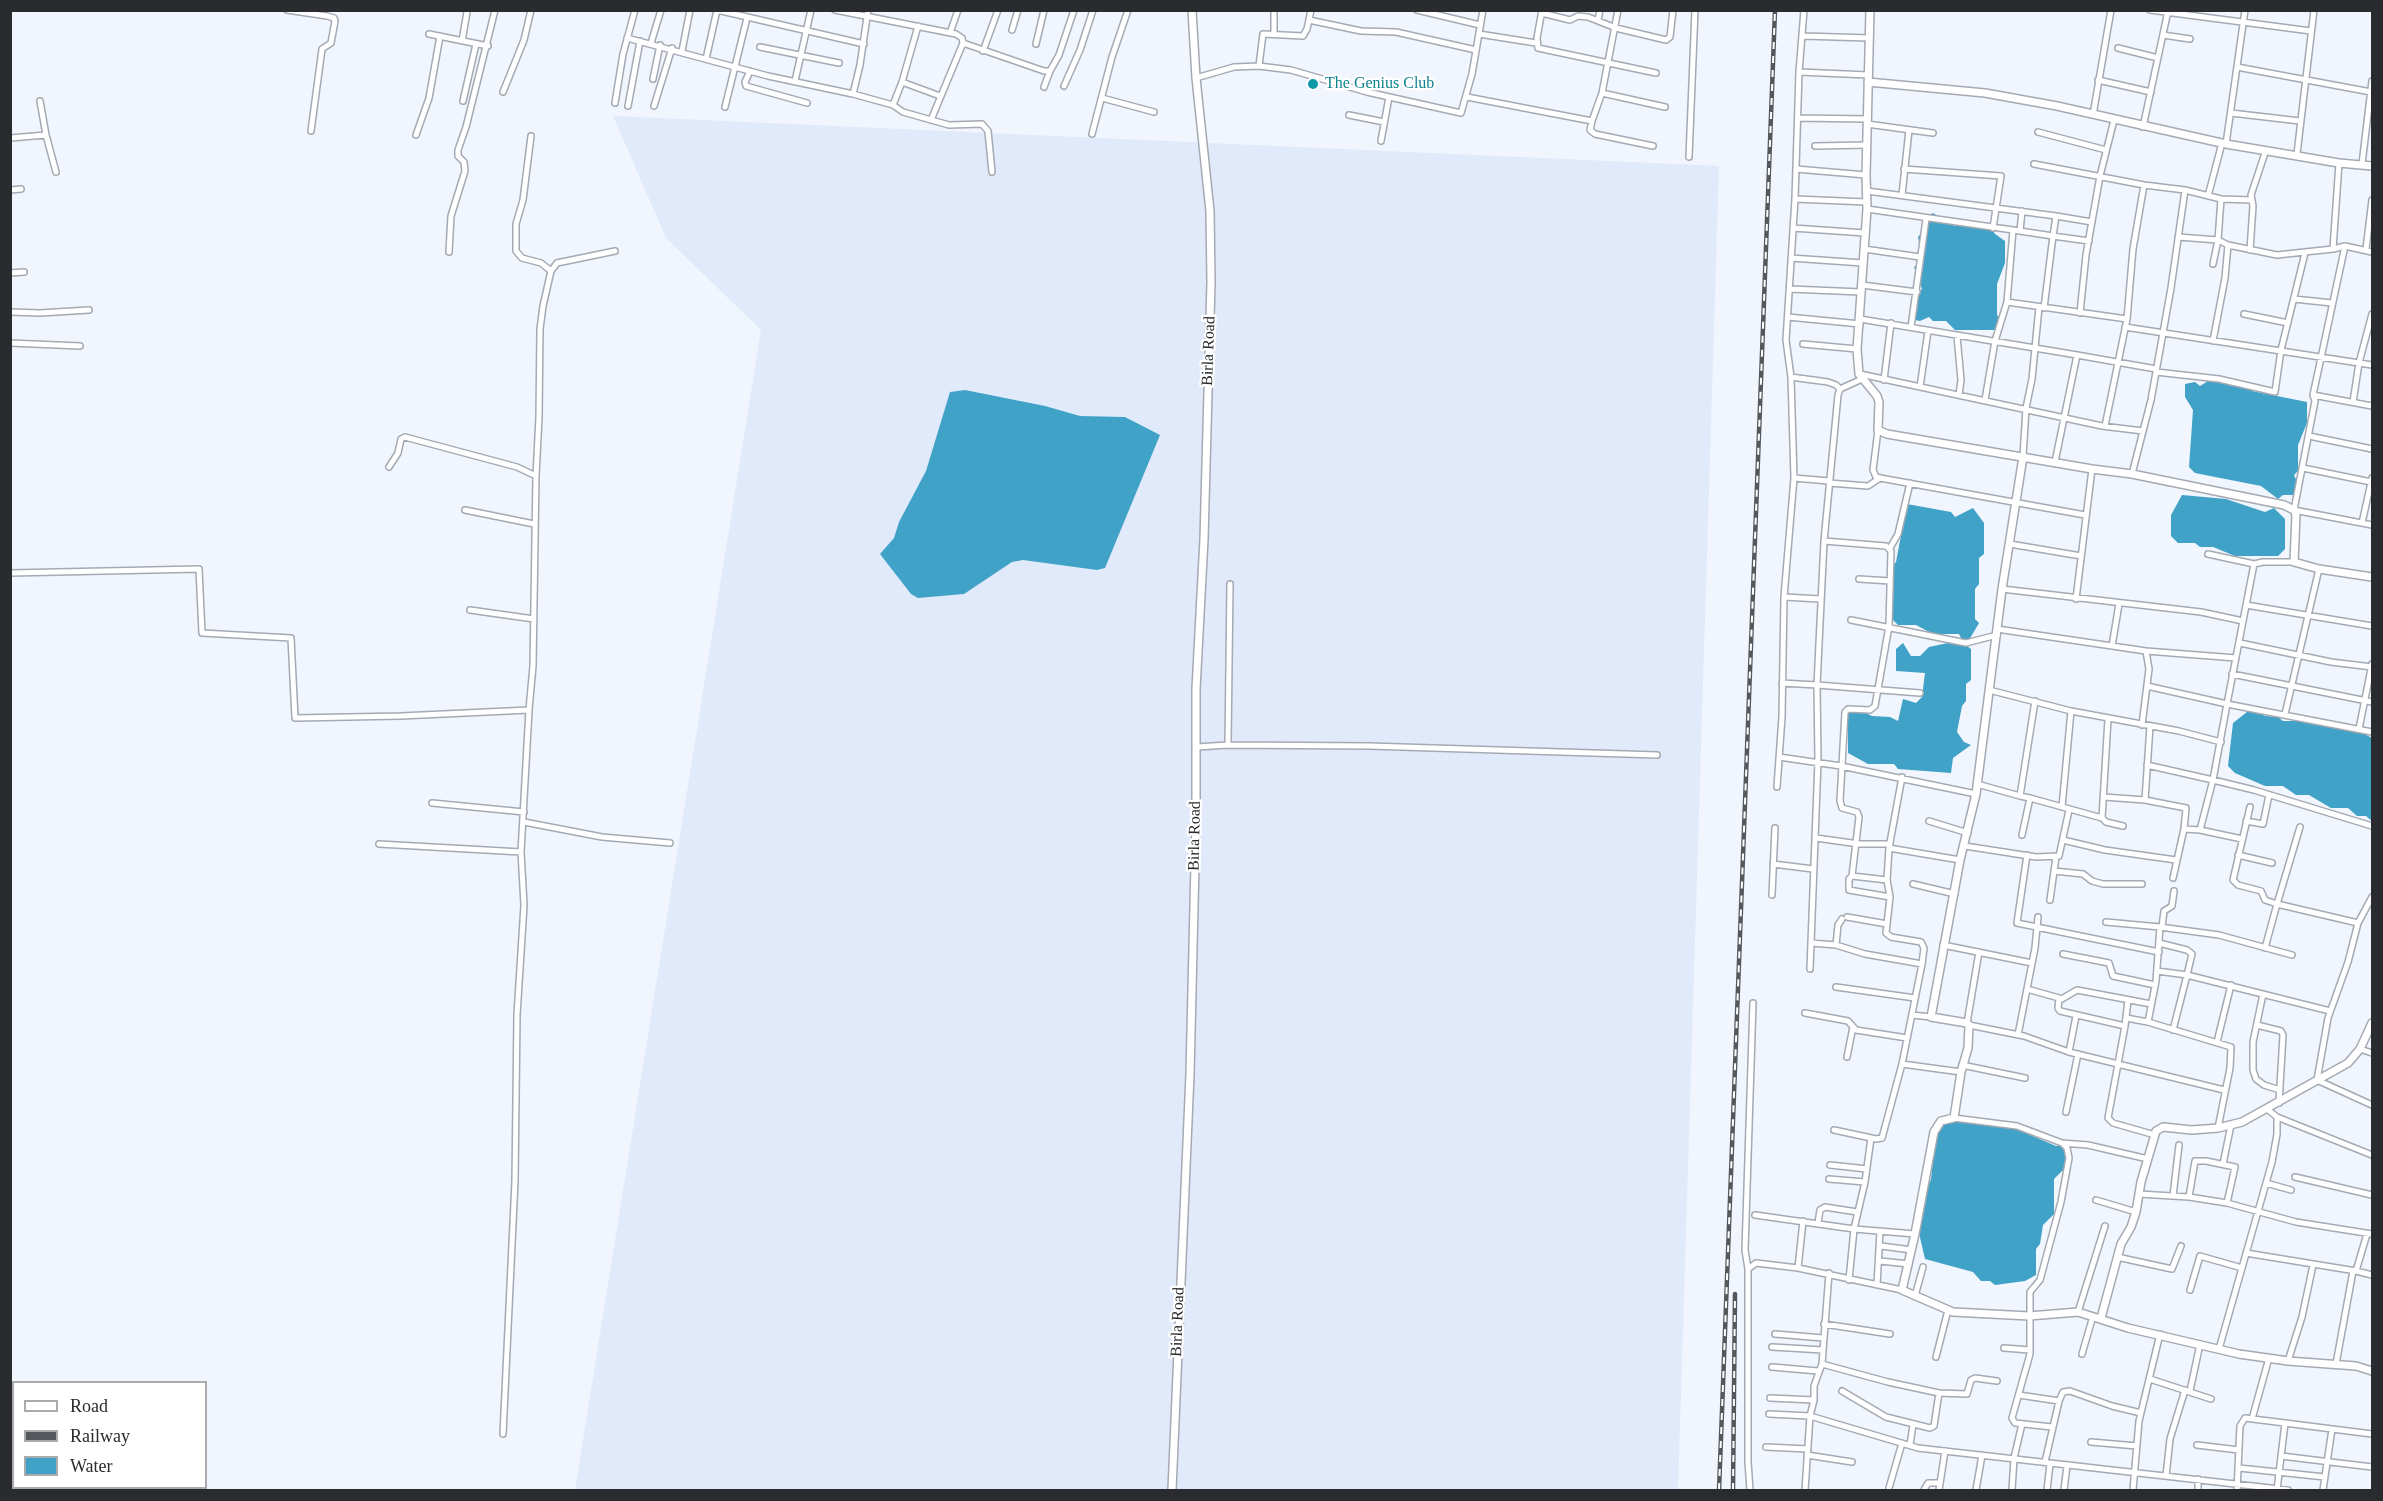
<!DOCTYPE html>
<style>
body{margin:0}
#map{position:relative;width:2383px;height:1501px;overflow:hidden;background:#f0f5fe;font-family:"Times New Roman",serif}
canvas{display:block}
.frame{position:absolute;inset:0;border:12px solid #292b2e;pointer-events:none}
.legend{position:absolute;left:12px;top:1381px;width:195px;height:108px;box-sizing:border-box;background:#fff;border:2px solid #a9aaab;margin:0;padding:8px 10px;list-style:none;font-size:18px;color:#292b2e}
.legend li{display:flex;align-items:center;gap:12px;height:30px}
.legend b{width:30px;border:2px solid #a9aaab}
</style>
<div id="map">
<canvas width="2383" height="1501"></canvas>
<div class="frame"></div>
<ul class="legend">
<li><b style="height:8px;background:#fff"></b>Road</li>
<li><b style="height:8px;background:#54575b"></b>Railway</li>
<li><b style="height:16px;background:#41a2c7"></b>Water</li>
</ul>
</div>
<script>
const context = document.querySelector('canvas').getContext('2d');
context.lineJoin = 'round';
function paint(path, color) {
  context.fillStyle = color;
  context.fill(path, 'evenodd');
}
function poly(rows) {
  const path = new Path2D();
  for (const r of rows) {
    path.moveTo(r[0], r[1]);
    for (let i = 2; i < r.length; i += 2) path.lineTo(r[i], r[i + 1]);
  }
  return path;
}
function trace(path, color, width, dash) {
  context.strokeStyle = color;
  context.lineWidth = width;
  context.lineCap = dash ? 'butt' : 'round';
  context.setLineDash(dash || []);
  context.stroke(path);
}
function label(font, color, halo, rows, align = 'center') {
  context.font = font + ' "Times New Roman",serif';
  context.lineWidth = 4.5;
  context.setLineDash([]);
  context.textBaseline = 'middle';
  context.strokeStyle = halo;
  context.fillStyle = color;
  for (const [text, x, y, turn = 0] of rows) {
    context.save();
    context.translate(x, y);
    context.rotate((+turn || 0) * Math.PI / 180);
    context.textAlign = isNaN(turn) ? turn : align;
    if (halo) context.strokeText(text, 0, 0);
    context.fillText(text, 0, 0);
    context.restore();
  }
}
const built = poly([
 [613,116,1719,166,1678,1490,575,1490,761,330,666,238]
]);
const water = poly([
 [1933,213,1955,226,1990,226,1995,234,2005,241,2005,263,1997,284,1997,315,2001,319,1999,330,1955,330,1946,321,1933,321,1929,317,1920,321,1909,319,1918,306,1914,297,1922,289,1914,267,1922,262,1918,237,1922,232,1922,219],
 [2213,378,2224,380,2230,386,2248,386,2252,391,2307,402,2307,423,2298,445,2298,471,2294,475,2298,484,2296,495,2283,495,2278,499,2261,486,2195,473,2189,467,2193,410,2185,397,2185,384,2195,382,2200,386],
 [965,390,1045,406,1080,416,1125,417,1160,435,1105,568,1097,570,1023,560,1012,562,964,594,918,598,911,594,880,554,894,538,899,522,926,471,950,392],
 [2182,495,2226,499,2265,512,2274,508,2285,519,2285,549,2278,556,2235,556,2213,547,2200,547,2195,543,2178,543,2171,536,2171,515],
 [1907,504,1951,512,1955,517,1973,508,1984,523,1984,554,1979,558,1979,584,1975,589,1975,619,1979,623,1966,645,1971,649,1971,680,1966,684,1966,701,1962,706,1957,732,1964,742,1971,745,1953,758,1951,773,1898,769,1894,764,1868,764,1848,753,1848,714,1855,708,1872,716,1890,717,1898,721,1903,699,1916,703,1922,697,1925,673,1896,671,1896,649,1903,643,1911,656,1920,656,1929,647,1962,640,1959,634,1933,634,1916,625,1898,625,1892,619,1892,580,1888,571,1896,562],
 [2252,708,2265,716,2278,717,2283,721,2322,721,2344,730,2357,730,2372,738,2372,821,2366,816,2357,816,2348,808,2331,808,2309,795,2296,795,2283,786,2265,786,2235,773,2228,766,2233,723],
 [1951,1120,2016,1129,2056,1146,2064,1146,2067,1166,2054,1179,2054,1214,2043,1225,2040,1244,2036,1249,2036,1275,2025,1281,1995,1285,1990,1281,1981,1281,1973,1272,1925,1259,1919,1233,1922,1222,1922,1201,1931,1179,1936,1131]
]);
const minor = poly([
 [287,10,327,16,334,18,335,21,331,43,322,49,311,131],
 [717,10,864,44],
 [835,10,956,34,962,38,963,43,1044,71,1050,71,1059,55,1074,10],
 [1274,10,1274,34],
 [1417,10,1480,25],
 [1542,10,1537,38,1538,48,1656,73],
 [1804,10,1799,72,1795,199,1867,202],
 [2150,10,2311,31],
 [1542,13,1570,20,1578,16,1588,17,1616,28,1666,40,1670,37,1673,10],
 [1309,20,1361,31,1396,32,1476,50],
 [1598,20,1600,10],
 [1012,30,1018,10],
 [950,33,958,10],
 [429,34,488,46],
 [1479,34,1536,43],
 [2163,35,2190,39],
 [1803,36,1869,38],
 [627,38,768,76,853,94,893,105,903,112,949,125,982,124,988,131,992,172],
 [462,41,467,12],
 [651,43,661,10],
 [1036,44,1044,10],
 [760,47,839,63],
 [2118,48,2158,58],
 [682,51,690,10],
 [983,51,998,10],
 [706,59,717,10],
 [1259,66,1263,34,1303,36,1307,29,1311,10],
 [2237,67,2371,92],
 [750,71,745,82,746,86,807,103],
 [1799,72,1868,75],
 [1196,78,1234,67,1259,66,1291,70,1367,92,1461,113,1472,74,1483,10],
 [653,79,660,45],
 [2098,80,2151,92],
 [795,81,811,10],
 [902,82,940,96],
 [1064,86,1080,50,1093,10],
 [1044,87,1050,71],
 [503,92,524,40,531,10],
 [1602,93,1665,107],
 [853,94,860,65,868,10],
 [1467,97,1592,121,1602,93,1618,10],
 [1102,98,1154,112],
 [40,101,46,135],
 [463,101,476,44],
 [615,103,623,54,635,10],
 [893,105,902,82,918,26],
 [628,106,640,41],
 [654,106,672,48],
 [725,107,747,18],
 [2231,113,2300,121],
 [1349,115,1384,122],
 [2093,115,2111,10],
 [1798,118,1867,119],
 [931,120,963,43],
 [1592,121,1590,130,1595,134,1653,146],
 [1867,124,1933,133],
 [2143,127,2168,11],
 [2038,132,2106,150],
 [1092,134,1112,57,1128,10],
 [416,135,429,98,440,36],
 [531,136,523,200,516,224,516,251,522,258,541,263,551,271],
 [10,138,46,135,56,172],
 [1381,141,1389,97],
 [2226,144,2245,10],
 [1815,146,1867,145],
 [2297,154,2314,10],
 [1689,157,1695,10],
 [2339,163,2333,249,2345,246,2313,395,2315,401,2294,510,2372,525],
 [2034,164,2144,185,2185,190,2221,199,2252,200],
 [2362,164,2372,81],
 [1796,169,1866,175],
 [1904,169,2001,176,1993,228],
 [10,190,21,189],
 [1867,191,2056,216,2053,236,2089,241],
 [1902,195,1909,130],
 [2208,196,2222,143],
 [1867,209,2013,230,2007,302,1995,341,1985,400],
 [2056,216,2092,222],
 [1793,228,1865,233],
 [2013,230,2053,236,2044,308],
 [2020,231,2022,211],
 [2178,237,2218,240,2228,245,2225,278,2213,341],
 [2228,245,2277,255,2333,249],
 [2345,246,2372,252],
 [1864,249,1920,257],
 [2366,249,2372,200],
 [2250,250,2253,206,2251,195,2266,150],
 [449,252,451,216,465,171,464,162,458,156,458,150,466,127,495,10],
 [1791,258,1863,263],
 [2213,264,2218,240,2221,199],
 [10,273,24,272],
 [1862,285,1917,292],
 [1790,289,1861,292],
 [2294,299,2332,303],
 [2007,302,2127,319],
 [10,312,40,313,89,310],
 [2080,313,2086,255,2100,176,2114,120],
 [2244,314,2288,323],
 [1788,317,1860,324],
 [1860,319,2077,355,2055,462],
 [1911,327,1926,219],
 [2125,327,2372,365],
 [1957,336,1961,380,1959,395],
 [10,343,80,346],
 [1803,344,1857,349],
 [2077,355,2156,369],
 [2156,372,2219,379,2275,392,2281,350,2305,253],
 [1860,374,2102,426,2143,431],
 [1791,377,1828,382,1836,385,1840,389],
 [1862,379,1840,389,1838,395,1824,541,1886,546,1891,551,1889,626,1875,706,1870,710,1848,709,1845,712,1840,801,1842,808,1857,812,1859,817,1852,876,1887,880],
 [1884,380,1891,323],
 [1920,387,1928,331],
 [2313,395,2372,406],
 [2353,402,2359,363,2372,314],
 [2105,426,2127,319,2133,249,2144,185],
 [1878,430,1873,470,1876,477,1880,478,2085,515],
 [2309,436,2372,449],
 [2023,457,2026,408,2032,379,2039,307],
 [389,467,398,453,401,439,405,437,517,467,536,476,539,417,540,329,543,306,551,271,557,263,615,251],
 [2303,468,2371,482],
 [2132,474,2151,400,2171,288,2185,190],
 [1794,478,1829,481],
 [1829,483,1868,486,1880,478],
 [465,510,534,524],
 [2362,523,2372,478],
 [2010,544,2081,556],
 [1890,548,1898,534,1910,483],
 [2208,554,2254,564],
 [2294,562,2263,562,2254,564,2227,704,2372,732],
 [10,573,199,569,202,633,291,638,295,718,401,716,529,710,533,666,536,476],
 [1859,579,1890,581],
 [2002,589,2201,612,2243,621],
 [1784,597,1820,599],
 [2076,599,2092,469],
 [2246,605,2372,626],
 [470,610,534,619],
 [1851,620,1966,643,1997,635],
 [1997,629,2146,651],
 [2240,643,2331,662,2372,667],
 [2112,646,2119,604],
 [2232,674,2372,702],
 [1782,683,1817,685,1824,541],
 [1989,690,2071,711,2179,731,2221,742],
 [2285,714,2319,569],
 [2142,725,2149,669,2146,651,2236,658],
 [2359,729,2372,664],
 [1228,745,1230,584],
 [1197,747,1228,745,1369,746,1657,755],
 [1779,757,1841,766,1976,794],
 [2147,765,2213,780,2227,704,2147,686],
 [1902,777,1889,848,1960,860],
 [1977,784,2020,796],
 [1777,787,1782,717,1784,597,1794,478,1791,377,1786,340,1795,199],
 [2104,797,2145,800,2150,726],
 [2030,798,2102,818,2108,719],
 [2145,800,2186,808,2184,829],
 [432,803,524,812],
 [2062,807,2071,711],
 [2250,807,2233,880,2238,885,2261,891,2265,900,2277,904,2265,948],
 [2102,818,2106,822,2123,826],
 [1929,821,1968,833],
 [2246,821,2263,824,2269,795],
 [524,822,602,837,670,843],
 [2300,827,2277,904,2358,923],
 [2022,835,2030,798,2020,796,2035,701],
 [1816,838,1859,844,1890,844],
 [2242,839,2200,830,2213,780,2254,790,2372,826],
 [2063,840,2105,850,2176,860],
 [379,844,521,852],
 [1965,846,2036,857,2059,856,2069,810],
 [2027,855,2017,923,2159,952],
 [2238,855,2272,863],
 [1773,864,1813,869],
 [2054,871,2083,874,2092,881,2103,884,2142,884],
 [1852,876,1849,879,1849,890,1890,897],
 [2173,878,2184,829,2200,830],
 [1913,884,1955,894],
 [1772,895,1775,828],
 [2372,897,2358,923,2348,962,2328,1018,2317,1080,2372,1105],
 [2050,900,2056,857],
 [1847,917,1887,924],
 [2106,922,2160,927],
 [2162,927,2164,911,2172,906,2174,891],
 [1811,943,1836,945,1865,954,1922,964],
 [1836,945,1838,925,1842,919],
 [1943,945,2032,963],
 [2063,954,2109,963,2113,976,2155,985],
 [1810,969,1818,761,1817,685,1920,693],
 [2157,971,2187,975,2192,954,2187,950,2159,943],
 [1836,987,1915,998],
 [2027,989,2059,998,2058,1008,2060,1011,2125,1026,2108,1118,2113,1123,2155,1135],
 [2263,994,2253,1042,2253,1070,2256,1079,2264,1085,2280,1090],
 [2060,1000,2077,990,2151,1004],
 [1805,1013,1848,1021,1856,1030,1907,1038],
 [1912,1015,1931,1017],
 [2126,1018,2148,1022],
 [1967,1023,1979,952],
 [1969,1025,2024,1036,2069,1052,2224,1090],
 [2257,1025,2281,1031,2283,1035,2279,1103],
 [2125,1026,2128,1000],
 [2173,1030,2187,975,2330,1011],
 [2018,1035,2035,948,2038,917],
 [2217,1042,2231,985],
 [2360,1049,2372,1053],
 [2069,1052,2076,1016],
 [1847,1057,1853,1027],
 [1902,1064,1961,1072],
 [1962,1065,2025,1078],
 [2267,1109,2277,1117,2372,1155],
 [2066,1112,2078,1054],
 [1954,1118,2017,1126,2062,1143,2067,1148,2069,1158,2061,1202,2040,1280,2030,1292,2030,1354,2012,1418,2015,1423,2052,1427],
 [2218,1128,2230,1068,2231,1047,2148,1022,2156,981,2160,927,2219,935,2292,955],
 [1834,1130,1876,1139,1882,1138,1902,1064,1922,964,1924,948,1921,942,1891,937,1886,933,1890,897,1887,880,1889,848],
 [2062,1143,2088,1145,2148,1159],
 [2223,1164,2231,1125],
 [1830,1165,1867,1169],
 [2295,1177,2372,1195],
 [1829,1179,1865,1182],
 [2266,1183,2291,1190],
 [2139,1194,2189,1197,2227,1203,2296,1222,2372,1234],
 [2173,1196,2179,1145],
 [2189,1197,2195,1161,2206,1161,2235,1167,2227,1203],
 [2096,1200,2136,1212],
 [1755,1215,1854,1229,1915,1234],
 [1818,1223,1820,1210,1825,1207,1857,1212],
 [1881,1246,1912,1250],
 [2246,1253,2356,1271,2367,1234],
 [2117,1257,2172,1269,2181,1246],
 [1880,1261,1909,1264],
 [1798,1268,1803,1221],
 [1748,1269,1745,1250,1753,1003],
 [2356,1271,2372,1275],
 [1849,1280,1854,1229,1865,1182,1871,1138],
 [1877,1285,1880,1231],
 [2190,1290,2200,1256,2242,1268],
 [1915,1296,1923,1267],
 [2078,1312,2105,1226],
 [1824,1324,1890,1334],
 [1775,1334,1823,1338],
 [1772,1347,1823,1350],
 [2004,1348,2030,1350],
 [2219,1349,2272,1162,2277,1134,2277,1117],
 [2082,1354,2093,1316],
 [1936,1357,1948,1310],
 [2288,1361,2302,1317,2313,1265],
 [1822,1364,1888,1382,1939,1393,1967,1394,1971,1380,1975,1378,1997,1381],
 [2336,1364,2353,1271],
 [1772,1367,1818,1371],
 [2150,1379,2211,1399],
 [1842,1391,1886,1417,1930,1428,1934,1426,1939,1393],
 [2190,1391,2200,1344],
 [2019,1395,2059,1401],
 [1770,1398,1814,1400],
 [1769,1414,1810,1416,1918,1448,2288,1490],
 [2252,1419,2269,1358],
 [503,1434,515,1181,517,1015,524,905,521,852,529,710],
 [2091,1442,2137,1446],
 [1910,1445,1913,1425],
 [2197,1445,2239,1450],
 [1766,1447,1808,1449],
 [1807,1455,1852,1462],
 [2281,1456,2372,1467],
 [2045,1462,2059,1401,2063,1392,2070,1391,2112,1406,2141,1413],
 [2239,1468,2325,1477],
 [2166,1476,2170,1439,2185,1390],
 [1889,1488,1902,1443],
 [1750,1490,1748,1462,1748,1269,1756,1263,1798,1268,1902,1290],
 [1805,1490,1810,1416,1814,1400,1814,1386,1822,1364,1829,1273],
 [1924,1490,1928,1483,1940,1483],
 [1939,1490,1945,1451],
 [1976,1490,1982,1455],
 [2012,1490,2014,1458,2022,1424],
 [2047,1490,2050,1464],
 [2064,1490,2067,1466],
 [2133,1490,2139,1421,2160,1334],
 [2198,1490,2198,1479],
 [2237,1490,2240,1426,2245,1418,2372,1434],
 [2277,1490,2285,1423],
 [2323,1490,2332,1429]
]);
const tertiary = poly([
 [1870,10,1866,175,1867,209,1857,349,1859,374,1877,396,1879,402,1878,430,1887,434,2092,469,2132,474,2284,505,2294,510,2296,515,2294,562,2319,569,2372,577],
 [1868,82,1985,93,2057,106,2226,144,2339,163,2372,166],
 [2023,457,2002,589,1976,794,1960,860,1931,1017,1967,1023,1969,1025,1968,1048,1961,1072,1954,1118,1941,1121,1934,1132,1915,1234,1902,1290,1953,1312,2029,1316,2078,1312,2128,1328,2239,1354,2288,1361,2356,1366,2372,1371],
 [2101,1318,2121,1244,2131,1227,2136,1212,2141,1182,2156,1131,2163,1127,2192,1130,2218,1128,2242,1122,2348,1063,2360,1049,2372,1023],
 [1172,1490,1190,1074,1196,822,1196,689,1204,539,1211,282,1210,211,1196,78,1192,10]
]);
const rail = poly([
 [1719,1490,1775,10],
 [1733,1490,1735,1294]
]);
const markers = [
 [1313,84,6,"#0f9aa8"]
];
const cultureNames = [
 ["The Genius Club",1325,84]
];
const streetNames = [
 ["Birla Road",1209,351,-88],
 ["Birla Road",1195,836,-89],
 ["Birla Road",1178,1322,-88]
];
paint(built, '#e1eafa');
paint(water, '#41a2c7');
trace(minor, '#a5a9b2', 8);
trace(tertiary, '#a5a9b2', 10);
trace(minor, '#fff', 5);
trace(tertiary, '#fff', 7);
trace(rail, '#54575b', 4.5);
trace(rail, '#fff', 2, [7]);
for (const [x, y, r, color] of markers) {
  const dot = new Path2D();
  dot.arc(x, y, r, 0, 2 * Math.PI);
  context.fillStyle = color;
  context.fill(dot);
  trace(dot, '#fff', 2);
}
label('16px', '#0d838f', '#fff', cultureNames, 'left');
label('16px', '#292b2e', '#fff', streetNames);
</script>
